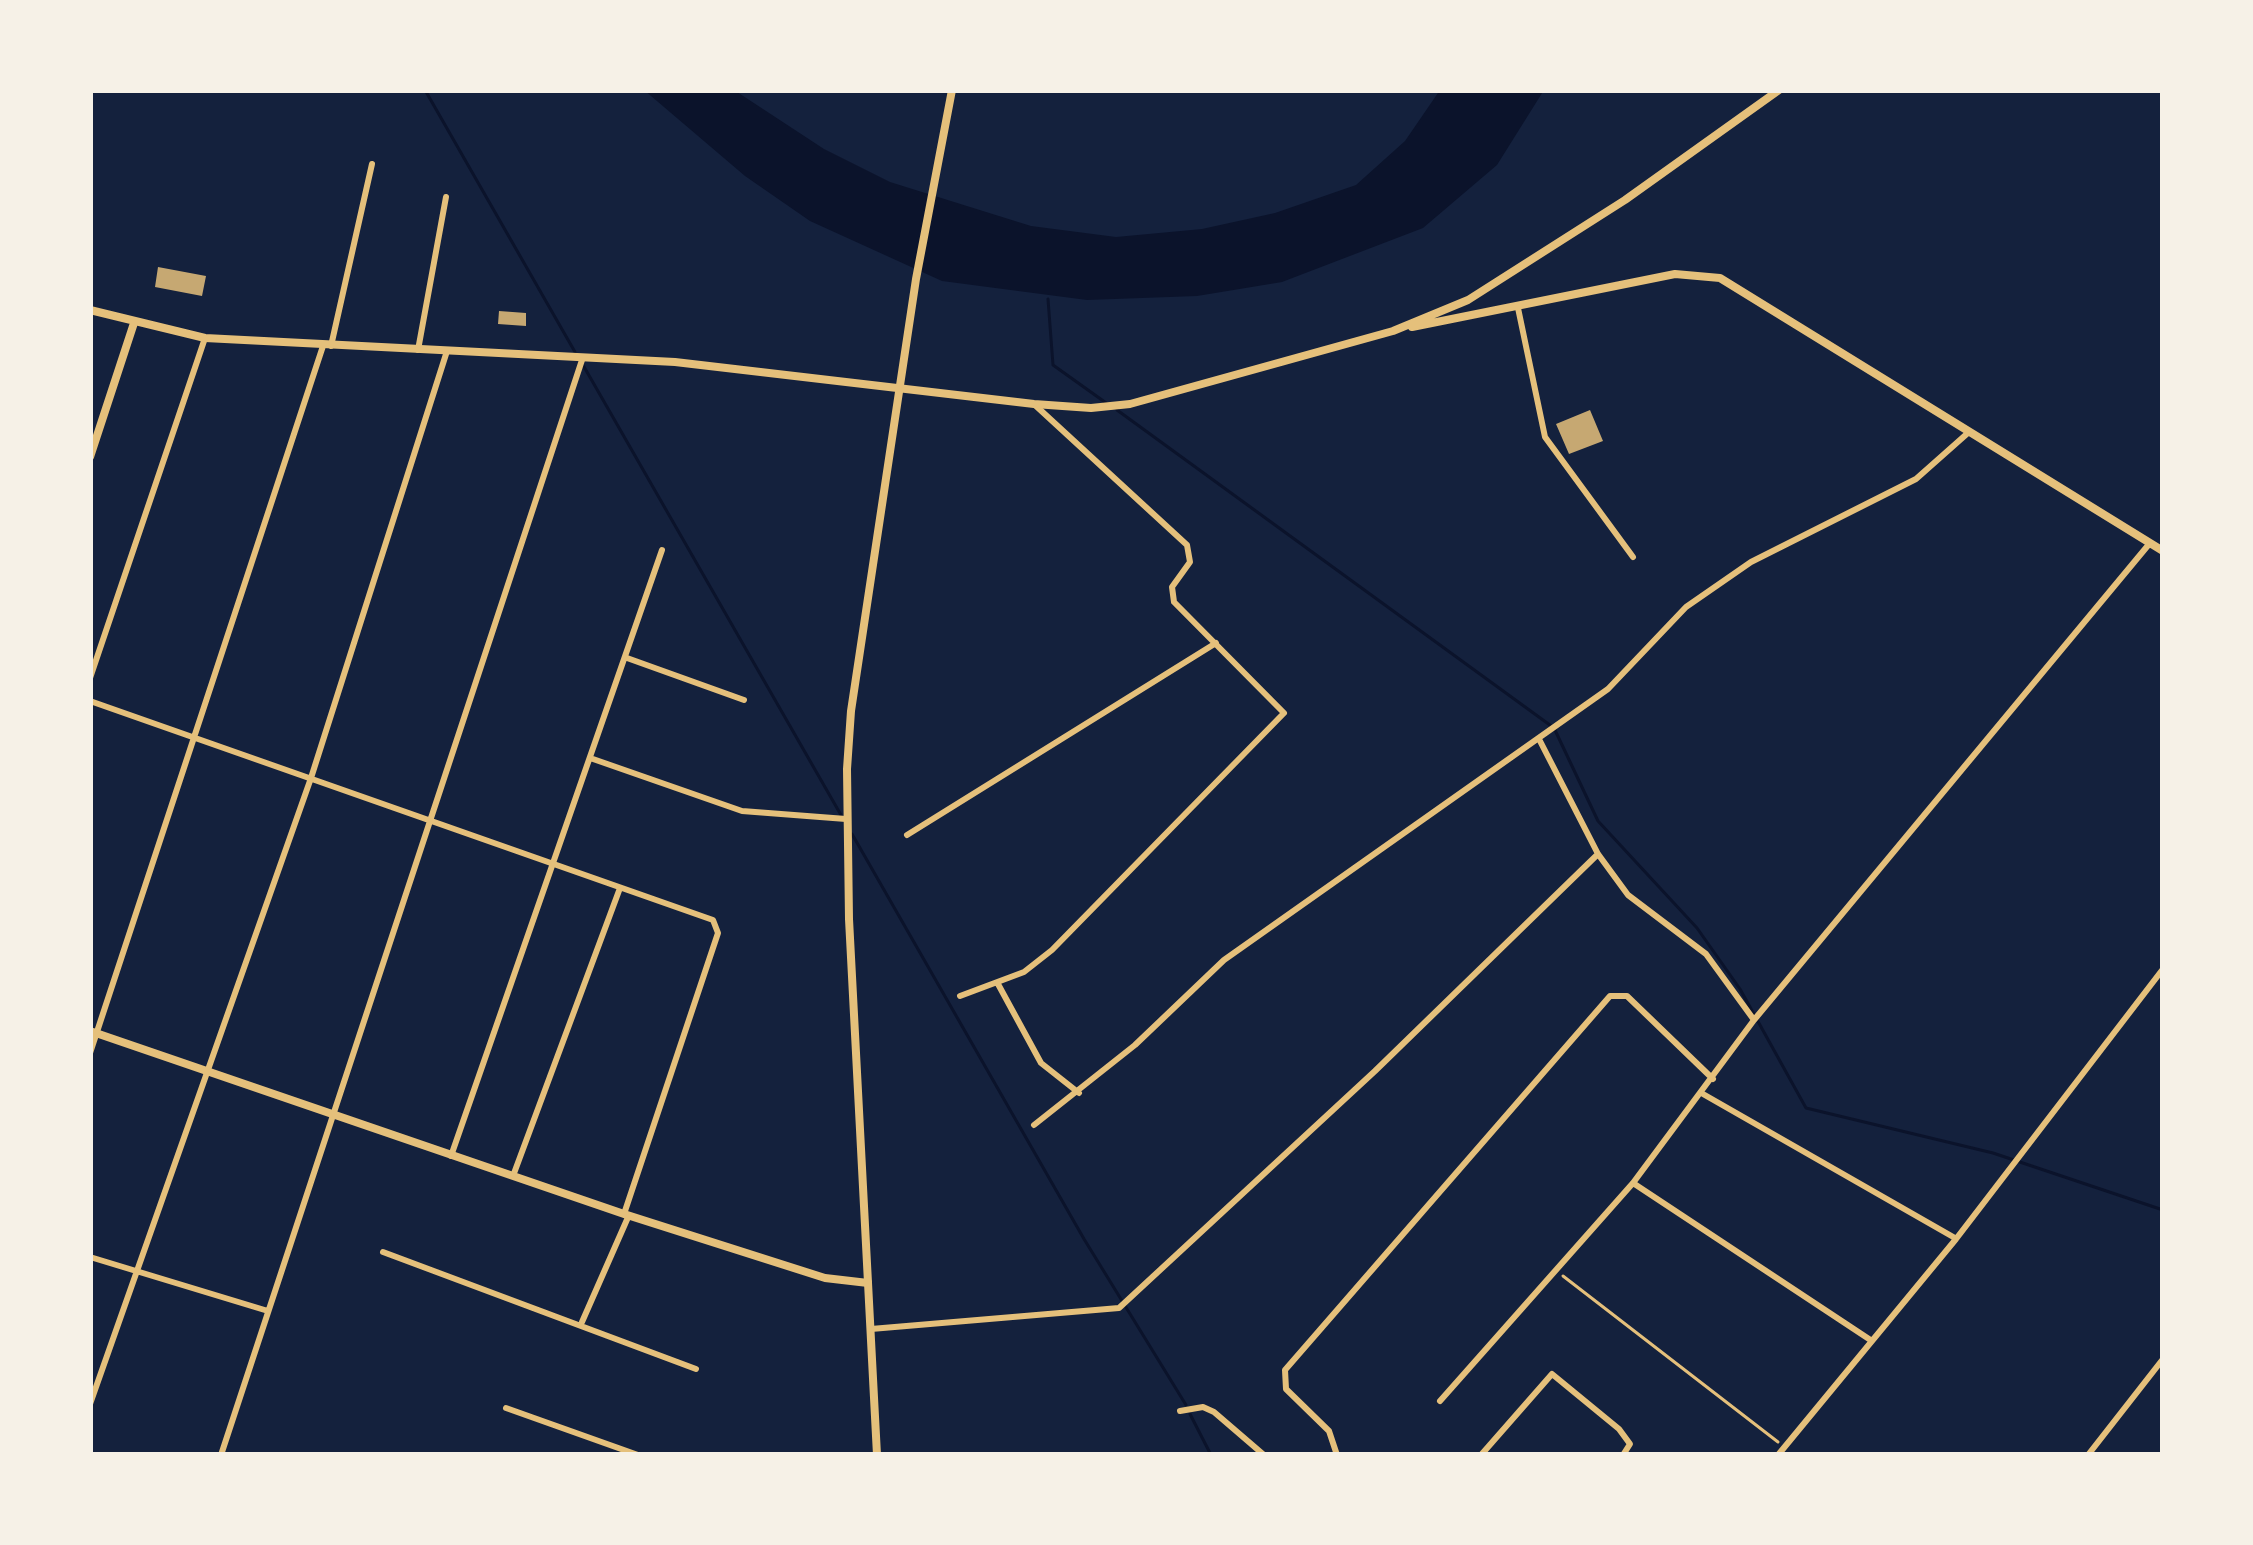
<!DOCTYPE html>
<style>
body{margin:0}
#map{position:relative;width:2253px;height:1545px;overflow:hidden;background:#14213d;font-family:"DejaVu Sans",sans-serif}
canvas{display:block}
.frame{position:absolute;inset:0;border:93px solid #f6f1e7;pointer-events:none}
</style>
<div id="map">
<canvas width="2253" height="1545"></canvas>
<div class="frame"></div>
</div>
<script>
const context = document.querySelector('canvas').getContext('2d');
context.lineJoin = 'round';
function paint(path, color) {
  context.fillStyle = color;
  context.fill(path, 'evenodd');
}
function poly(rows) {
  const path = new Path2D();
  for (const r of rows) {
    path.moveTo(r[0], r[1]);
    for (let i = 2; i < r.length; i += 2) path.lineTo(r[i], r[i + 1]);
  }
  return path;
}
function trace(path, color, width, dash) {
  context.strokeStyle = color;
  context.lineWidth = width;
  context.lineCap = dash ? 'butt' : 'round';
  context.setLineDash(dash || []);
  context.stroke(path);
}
const water = poly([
 [644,90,734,90,824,149,890,182,1031,226,1116,237,1202,229,1275,213,1356,185,1405,141,1440,90,1544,90,1497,165,1423,228,1282,282,1197,296,1087,300,942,281,810,221,745,176]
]);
const stream = poly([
 [425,90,575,352],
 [1048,299,1053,365,1109,405],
 [583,365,841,815],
 [1117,410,1554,728,1598,821,1697,928,1740,989,1806,1108,1993,1153,2163,1210],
 [852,834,1084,1239,1186,1405],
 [1190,1414,1211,1455]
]);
const building = poly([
 [158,267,206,276,202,296,155,287],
 [499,311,526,313,526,326,498,324],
 [1590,410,1603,441,1569,454,1556,424]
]);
const path = poly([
 [1563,1276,1778,1442]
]);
const minor = poly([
 [1518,308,1545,437,1633,557],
 [331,346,372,164],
 [418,350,446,197],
 [627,658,744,700],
 [90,678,205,338],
 [90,701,713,920,718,933,624,1214],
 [1539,739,1598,854,1628,895,1706,954,1754,1020],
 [593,759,742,811,846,819],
 [907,835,1216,643],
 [998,984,1041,1063,1079,1093],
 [960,996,1024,972,1052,950,1284,713,1174,602,1172,587,1190,562,1187,545,1036,406],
 [90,1053,323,346],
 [1703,1094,1955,1238],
 [1034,1125,1135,1045,1224,960,1608,689,1686,607,1751,562,1916,479,1969,432],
 [451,1156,662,550],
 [513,1176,620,888],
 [1633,1183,1872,1341],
 [383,1252,696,1369],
 [90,1257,268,1311],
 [582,1322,629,1215],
 [871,1329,1119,1308,1375,1071,1598,854],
 [1440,1401,1633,1183,1754,1020,2150,543],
 [90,1404,311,778,447,351],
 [506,1408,638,1455],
 [1180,1411,1203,1407,1214,1412,1264,1455],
 [221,1455,583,357],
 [1337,1455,1329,1431,1286,1389,1285,1370,1610,996,1627,996,1713,1079],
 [1481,1455,1552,1374,1619,1429,1630,1444,1623,1455],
 [1778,1455,1956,1239,2163,969],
 [2088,1455,2163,1359]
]);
const tertiary = poly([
 [90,310,205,338,675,362,1034,404,1091,408,1130,404,1393,331,1468,300,1625,200,1779,90],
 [1412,327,1675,274,1720,278,2163,551],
 [90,457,134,323],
 [90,1031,624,1214,825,1278,868,1283]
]);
const secondary = poly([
 [877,1455,849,919,847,769,851,711,916,279,952,90]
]);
paint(water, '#0b132b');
trace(stream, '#0b132b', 3);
paint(building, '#c6a872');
trace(path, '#e5c07b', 3);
trace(minor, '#e5c07b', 6);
trace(tertiary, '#e5c07b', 8);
trace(secondary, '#e5c07b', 8);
</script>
